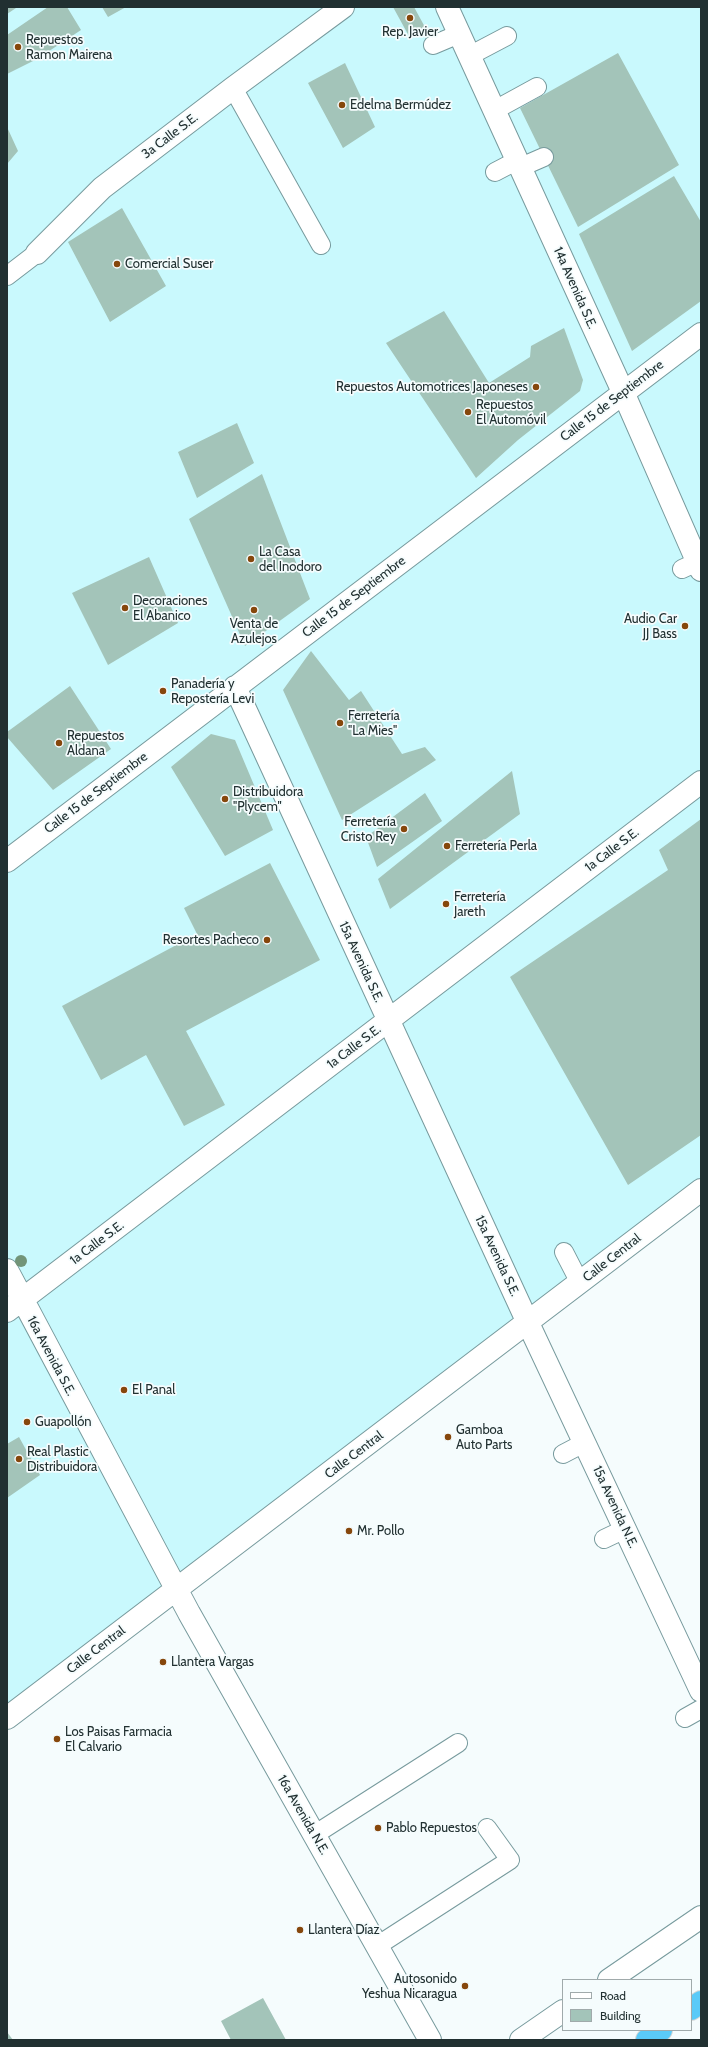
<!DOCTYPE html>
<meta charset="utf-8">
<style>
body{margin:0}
#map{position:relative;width:708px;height:2047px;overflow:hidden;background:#f5fcfd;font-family:Cabin,sans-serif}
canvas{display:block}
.frame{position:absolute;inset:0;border:8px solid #213031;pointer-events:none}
.legend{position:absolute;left:562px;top:1979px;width:130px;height:52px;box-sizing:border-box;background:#f5fcfd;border:1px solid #a0aaab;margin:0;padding:5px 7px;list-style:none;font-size:12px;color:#213031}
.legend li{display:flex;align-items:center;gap:8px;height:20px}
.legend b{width:20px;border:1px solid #a0aaab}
</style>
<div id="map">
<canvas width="708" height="2047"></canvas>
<div class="frame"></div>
<ul class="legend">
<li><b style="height:5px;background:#fff"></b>Road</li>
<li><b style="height:11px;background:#a3c4b9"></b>Building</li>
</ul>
</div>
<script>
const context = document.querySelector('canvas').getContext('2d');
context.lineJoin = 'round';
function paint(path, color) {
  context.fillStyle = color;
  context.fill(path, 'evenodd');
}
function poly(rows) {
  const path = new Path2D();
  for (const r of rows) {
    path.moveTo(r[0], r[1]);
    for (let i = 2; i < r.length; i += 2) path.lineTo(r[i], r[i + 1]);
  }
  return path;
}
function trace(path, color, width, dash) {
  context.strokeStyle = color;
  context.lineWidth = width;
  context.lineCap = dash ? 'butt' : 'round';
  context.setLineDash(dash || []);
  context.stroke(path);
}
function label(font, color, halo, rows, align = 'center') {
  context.font = font + ' Cabin,sans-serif';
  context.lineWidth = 3.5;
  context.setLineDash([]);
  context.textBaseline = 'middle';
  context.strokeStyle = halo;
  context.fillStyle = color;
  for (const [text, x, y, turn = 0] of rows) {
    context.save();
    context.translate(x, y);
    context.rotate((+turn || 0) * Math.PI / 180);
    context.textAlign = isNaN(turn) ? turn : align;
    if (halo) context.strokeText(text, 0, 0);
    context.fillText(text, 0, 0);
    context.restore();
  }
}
const built = poly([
 [7,7,701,7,701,1189,7,1720]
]);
const building = poly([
 [7,7,15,7,16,8,7,14],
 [48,7,67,7,81,30,37,59,7,74,7,35],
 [102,7,126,7,108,17],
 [393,7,414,7,426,29,410,38],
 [618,53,679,165,578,227,520,108],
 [345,63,375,127,343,148,308,83],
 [7,127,18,151,7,164],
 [674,176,701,222,701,301,632,351,579,234],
 [122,208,166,286,110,322,68,242],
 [444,311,489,383,530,357,531,346,564,328,583,380,580,391,518,440,476,478,386,343],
 [237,423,254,463,197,498,178,452],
 [262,474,310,599,245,646,189,519],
 [149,557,178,623,108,665,72,593],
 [311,651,349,700,361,691,402,754,425,747,436,760,342,820,283,690],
 [70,686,111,749,53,790,7,737,7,732],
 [211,734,235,740,273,830,225,856,171,767],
 [512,771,520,814,390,909,378,879],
 [425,793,442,821,377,867,366,837],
 [701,819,701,1135,628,1185,510,977,668,870,659,850],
 [270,863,320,960,186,1031,225,1105,184,1126,146,1055,101,1080,62,1006,197,934,184,908],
 [19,1437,40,1475,7,1498,7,1444],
 [263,1998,286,2040,231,2040,221,2021],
 [7,2032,13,2040,7,2040]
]);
const service = poly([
 [433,45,459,34],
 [469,56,507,36],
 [233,88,321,245],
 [495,110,537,87],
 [521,167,544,157],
 [495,172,518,160],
 [7,276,37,253],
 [682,569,697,562],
 [564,1252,580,1283],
 [563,1454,584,1443],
 [604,1539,625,1529],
 [685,1718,701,1709],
 [314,1835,458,1743],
 [377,1946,510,1860,487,1828]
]);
const minor = poly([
 [447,7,623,392,701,570],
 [37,253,102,188,233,88,343,7],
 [235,687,528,1323,701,1691],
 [7,861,701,334],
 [7,1270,189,1613,430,2040],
 [7,1311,701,782],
 [7,1718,701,1190]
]);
const tertiary = poly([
 [609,1980,701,1917],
 [521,2040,563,2011]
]);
const trunk = poly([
 [691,2009,701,2002],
 [647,2040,661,2030]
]);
const trees = [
 [21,1261]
];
const markers = [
 [410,18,4,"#86470c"],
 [18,47,4,"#86470c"],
 [342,105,4,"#86470c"],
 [117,264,4,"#86470c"],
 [536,387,4,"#86470c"],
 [468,412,4,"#86470c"],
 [251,559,4,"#86470c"],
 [125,608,4,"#86470c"],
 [254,610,4,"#86470c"],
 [685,626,4,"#86470c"],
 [163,691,4,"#86470c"],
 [340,723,4,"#86470c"],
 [59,743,4,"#86470c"],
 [225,799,4,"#86470c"],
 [404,829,4,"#86470c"],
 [447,846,4,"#86470c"],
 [446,904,4,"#86470c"],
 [267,940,4,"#86470c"],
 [124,1390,4,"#86470c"],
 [27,1422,4,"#86470c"],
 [448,1437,4,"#86470c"],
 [19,1459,4,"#86470c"],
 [349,1531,4,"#86470c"],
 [163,1662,4,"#86470c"],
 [57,1739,4,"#86470c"],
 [378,1828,4,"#86470c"],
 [300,1930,4,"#86470c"],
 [465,1986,4,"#86470c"]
];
const poiNames = [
 ["Rep. Javier",410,32,"center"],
 ["Repuestos",26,40],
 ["Ramon Mairena",26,55],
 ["Edelma Bermúdez",350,105],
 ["Comercial Suser",125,264],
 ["Repuestos Automotrices Japoneses",528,387,"right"],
 ["Repuestos",476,405],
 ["El Automóvil",476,420],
 ["La Casa",259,552],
 ["del Inodoro",259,567],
 ["Decoraciones",133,601],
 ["El Abanico",133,616],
 ["Audio Car",677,619,"right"],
 ["JJ Bass",677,634,"right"],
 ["Venta de",254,624,"center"],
 ["Azulejos",254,639,"center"],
 ["Panadería y",171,684],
 ["Repostería Levi",171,699],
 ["Ferretería",348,716],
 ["\"La Mies\"",348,731],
 ["Repuestos",67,736],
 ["Aldana",67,751],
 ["Distribuidora",233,792],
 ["\"Plycem\"",233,807],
 ["Ferretería",396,822,"right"],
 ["Cristo Rey",396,837,"right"],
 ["Ferretería Perla",455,846],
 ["Ferretería",454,897],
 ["Jareth",454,912],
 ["Resortes Pacheco",259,940,"right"],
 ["El Panal",132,1390],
 ["Guapollón",35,1422],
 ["Gamboa",456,1430],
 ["Auto Parts",456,1445],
 ["Real Plastic",27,1452],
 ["Distribuidora",27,1467],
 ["Mr. Pollo",357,1531],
 ["Llantera Vargas",171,1662],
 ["Los Paisas Farmacia",65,1732],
 ["El Calvario",65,1747],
 ["Pablo Repuestos",386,1828],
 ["Llantera Díaz",308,1930],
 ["Autosonido",457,1979,"right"],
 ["Yeshua Nicaragua",457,1994,"right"]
];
const streetNames = [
 ["3a Calle S.E.",170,136,-37],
 ["14a Avenida S.E.",575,288,66],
 ["Calle 15 de Septiembre",612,401,-37],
 ["Calle 15 de Septiembre",354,597,-37],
 ["Calle 15 de Septiembre",96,793,-37],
 ["1a Calle S.E.",612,850,-37],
 ["15a Avenida S.E.",361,962,65],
 ["1a Calle S.E.",354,1047,-37],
 ["1a Calle S.E.",97,1243,-37],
 ["15a Avenida S.E.",497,1256,65],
 ["Calle Central",612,1258,-38],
 ["16a Avenida S.E.",51,1356,62],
 ["Calle Central",354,1455,-37],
 ["15a Avenida N.E.",615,1507,65],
 ["Calle Central",96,1650,-37],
 ["16a Avenida N.E.",303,1815,60]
];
paint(built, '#c9f9fd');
paint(building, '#a3c4b9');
trace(service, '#779a9d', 20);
trace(minor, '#779a9d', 24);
trace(tertiary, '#779a9d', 24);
trace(trunk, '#d3d6d6', 24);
trace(service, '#fff', 18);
trace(minor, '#fff', 22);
trace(tertiary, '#fff', 22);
trace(trunk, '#5acaf8', 22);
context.fillStyle = '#729478';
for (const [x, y] of trees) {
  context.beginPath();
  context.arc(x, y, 6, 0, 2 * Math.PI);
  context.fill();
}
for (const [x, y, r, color] of markers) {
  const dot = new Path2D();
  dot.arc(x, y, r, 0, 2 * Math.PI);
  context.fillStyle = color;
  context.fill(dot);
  trace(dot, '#f5fcfd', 1.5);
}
label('13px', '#213031', '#f5fcfd', poiNames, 'left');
label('13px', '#213031', '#f5fcfd', streetNames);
</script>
